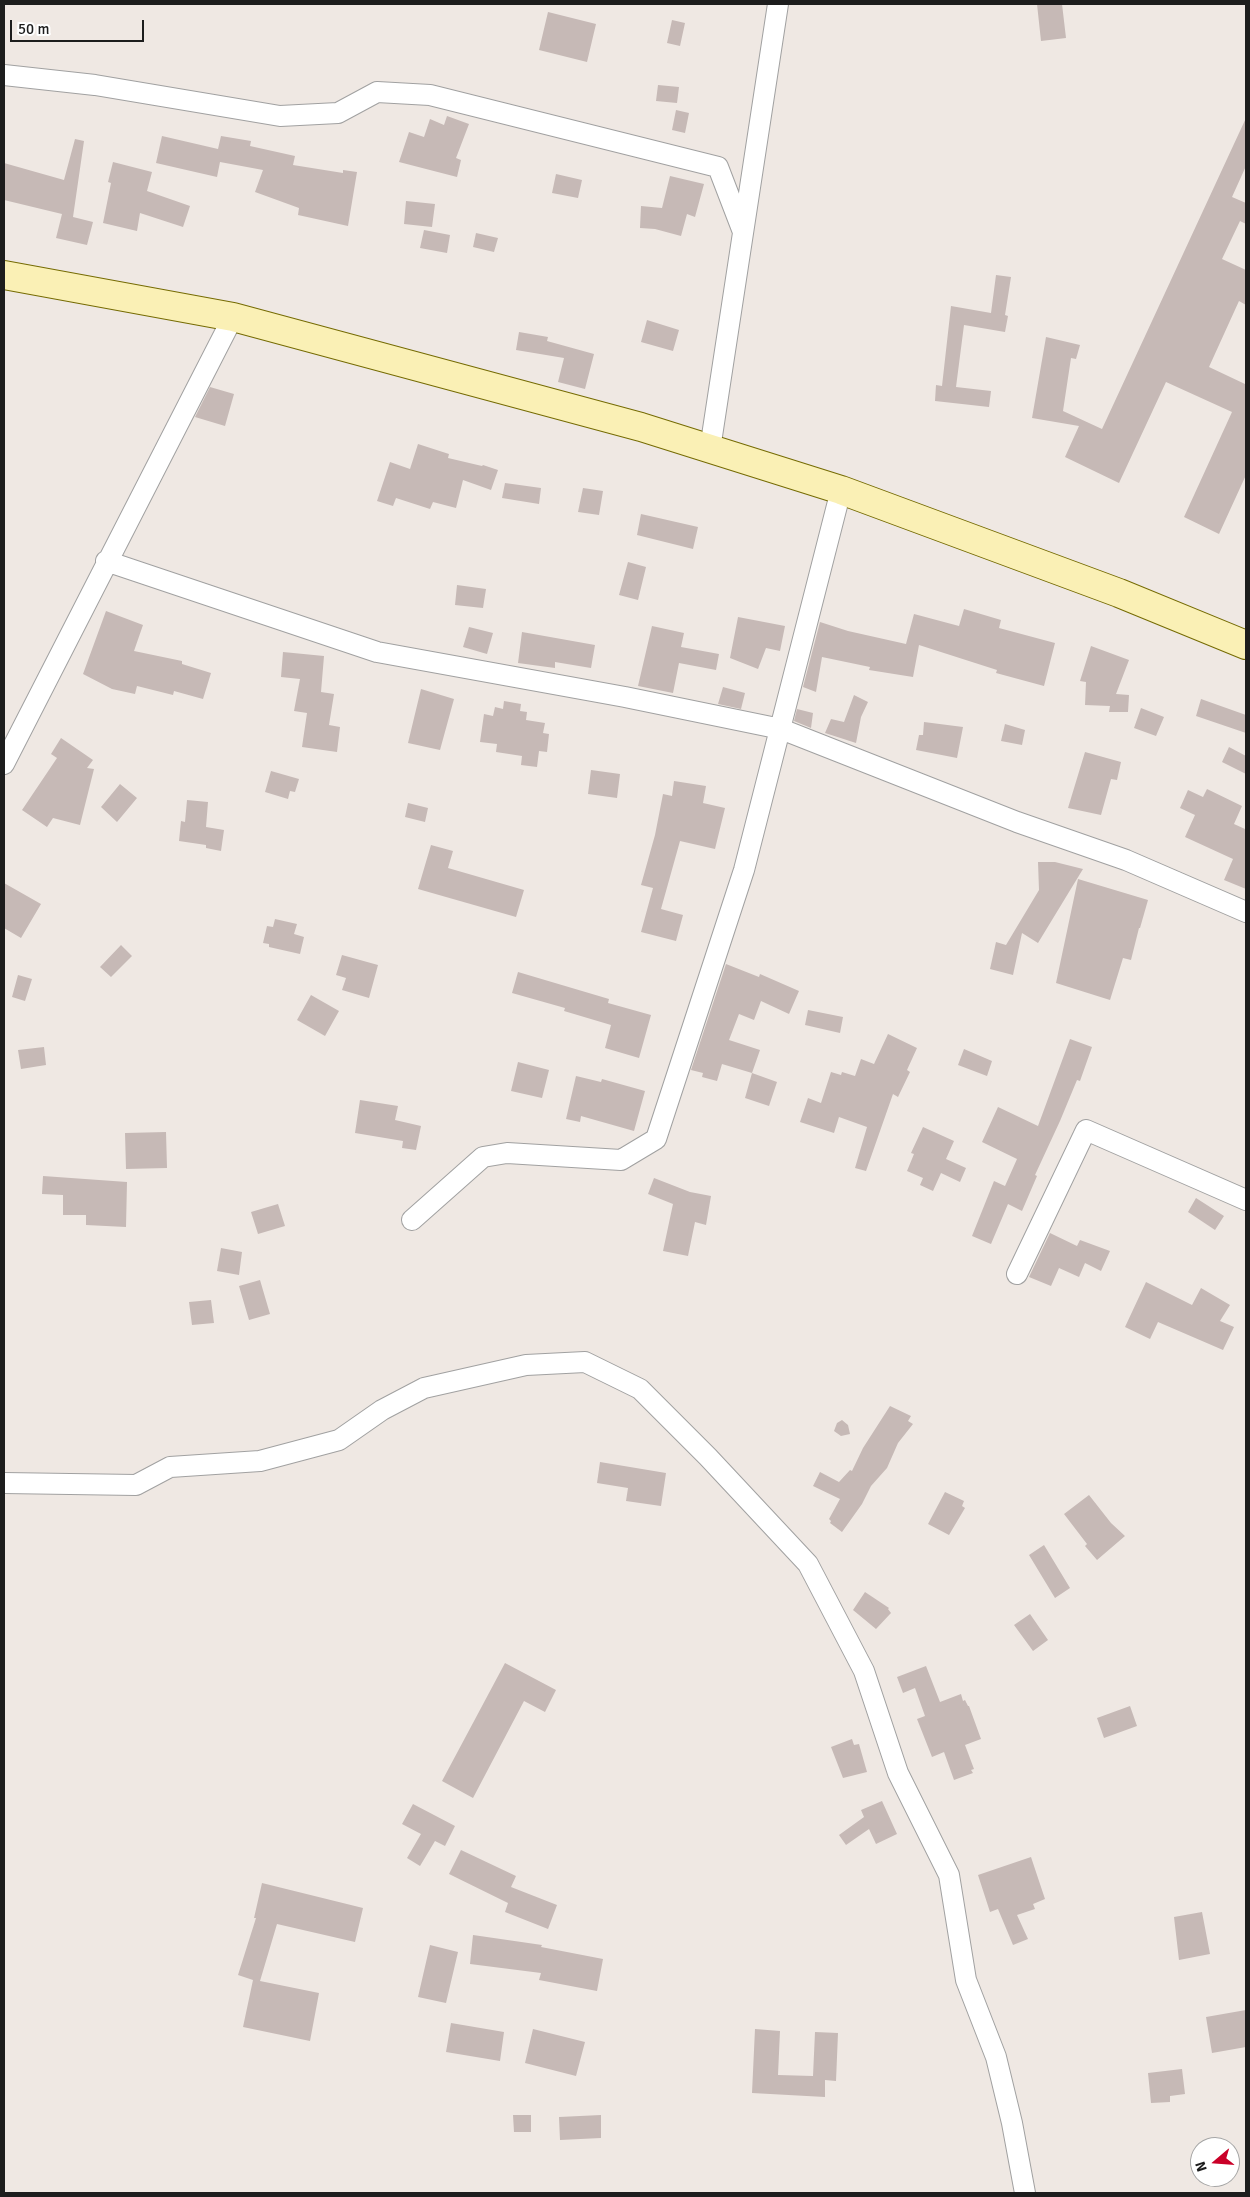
<!DOCTYPE html>
<style>
body{margin:0}
#map{position:relative;width:1250px;height:2197px;overflow:hidden;background:#efe8e3;font-family:Signika,sans-serif}
canvas{display:block}
.frame{position:absolute;inset:0;border:5px solid #1d1d1d;pointer-events:none}
.north{position:absolute;left:1190px;top:2137px;width:50px;height:50px;box-sizing:border-box;background:#fff;border:1px solid #a5a5a5;border-radius:50%;rotate:252deg;font-size:14px;font-weight:700;line-height:20px;text-align:center;color:#1d1d1d}
.north::after{content:'';display:block;margin:auto;width:18px;height:22px;background:#ca0028;clip-path:polygon(50% 0,100% 100%,50% 72%,0 100%)}
.scale{position:absolute;left:10px;top:20px;width:134px;height:22px;box-sizing:border-box;border:2px solid #1d1d1d;border-top:0;padding-left:6px;font-size:15px;line-height:18px;white-space:nowrap;color:#1d1d1d;-webkit-text-stroke:4px #fff;paint-order:stroke}
</style>
<div id="map">
<canvas width="1250" height="2197"></canvas>
<div class="frame"></div>
<div class="north">N</div>
<div class="scale">50 m</div>
</div>
<script>
const context = document.querySelector('canvas').getContext('2d');
context.lineJoin = 'round';
function paint(path, color) {
  context.fillStyle = color;
  context.fill(path, 'evenodd');
}
function poly(rows) {
  const path = new Path2D();
  for (const r of rows) {
    path.moveTo(r[0], r[1]);
    for (let i = 2; i < r.length; i += 2) path.lineTo(r[i], r[i + 1]);
  }
  return path;
}
function trace(path, color, width, dash) {
  context.strokeStyle = color;
  context.lineWidth = width;
  context.lineCap = dash ? 'butt' : 'round';
  context.setLineDash(dash || []);
  context.stroke(path);
}
const building = poly([
 [1037,4,1062,4,1066,38,1041,41],
 [548,12,596,24,587,62,539,50],
 [672,20,685,23,680,46,667,43],
 [658,85,679,87,677,103,656,101],
 [676,110,689,113,685,133,672,130],
 [447,116,469,124,456,158,461,160,457,177,399,162,409,132,424,137,430,119,444,125],
 [1246,118,1246,166,1232,197,1246,203,1246,224,1240,221,1222,259,1246,270,1246,305,1239,301,1209,367,1245,384,1246,380,1246,475,1219,534,1184,517,1232,412,1166,382,1119,483,1065,457,1079,426,1032,418,1046,337,1080,345,1076,359,1071,358,1063,411,1102,429],
 [162,136,218,149,221,136,251,141,250,146,295,156,293,165,343,173,343,170,357,172,348,226,298,215,299,208,255,192,263,170,220,162,217,177,156,163],
 [75,139,84,141,73,217,93,222,87,245,56,238,62,214,4,200,4,163,64,180],
 [113,162,152,172,147,191,190,206,183,227,140,213,137,231,103,223,111,183,108,182],
 [556,174,582,180,578,198,552,193],
 [670,176,704,184,695,217,687,214,681,236,655,229,640,228,641,206,662,208],
 [406,201,435,204,432,227,404,224],
 [424,230,450,235,447,253,420,248],
 [476,233,498,238,494,252,473,247],
 [996,275,1011,277,1005,315,1008,316,1005,332,964,325,956,387,991,391,989,407,935,401,936,385,942,386,951,306,991,313],
 [647,320,679,330,673,351,641,342],
 [519,332,548,337,547,341,594,354,585,389,558,382,564,358,516,350],
 [210,387,234,394,225,426,195,417],
 [418,444,449,454,448,458,482,466,483,465,498,470,491,490,463,480,456,508,433,502,430,509,396,498,393,506,377,501,390,462,410,469],
 [505,483,541,488,539,504,502,498],
 [583,488,603,491,599,515,578,512],
 [641,514,698,527,693,549,637,535],
 [628,562,646,567,638,600,619,595],
 [457,585,486,589,483,608,455,605],
 [964,609,1001,620,999,628,1055,643,1044,686,996,673,997,670,919,645,913,677,869,670,870,667,822,657,816,692,803,687,820,622,848,631,906,644,914,614,959,626],
 [106,611,143,625,134,651,182,661,182,664,211,673,203,699,174,691,173,695,137,686,135,694,112,689,83,674],
 [738,617,785,626,780,651,766,648,758,669,730,658],
 [652,626,684,633,681,647,719,654,716,670,679,663,673,693,638,686],
 [469,627,493,633,487,654,463,647],
 [522,632,595,645,591,668,555,662,555,668,518,663],
 [1091,646,1129,660,1116,694,1129,695,1128,712,1109,712,1110,706,1085,705,1086,682,1080,681],
 [283,652,324,656,321,692,334,694,329,725,340,727,337,752,302,747,307,713,294,711,300,679,281,677],
 [723,687,745,693,741,709,718,704],
 [421,689,454,699,440,750,408,743],
 [854,695,868,702,861,717,856,743,825,733,831,719,844,722],
 [1201,699,1246,715,1246,733,1196,716],
 [504,701,521,704,520,711,527,712,526,720,545,723,543,733,549,734,547,752,539,751,537,767,521,765,522,756,496,752,497,744,480,742,484,714,493,716,495,707,503,709],
 [1141,708,1164,717,1156,736,1134,728],
 [797,709,813,713,811,728,794,721],
 [924,722,963,727,957,758,916,750,919,735,923,735],
 [1005,724,1025,730,1022,745,1001,741],
 [61,738,93,760,87,768,94,769,80,825,53,818,47,827,22,810,57,758,51,754],
 [1229,747,1246,756,1246,774,1222,762],
 [1085,752,1121,762,1117,780,1111,779,1101,815,1068,808],
 [591,770,620,774,617,798,588,794],
 [271,771,299,779,295,792,290,791,288,799,265,792],
 [674,781,706,786,703,803,725,808,715,849,680,841,661,909,683,915,676,941,641,932,653,888,641,885,655,835,663,794,672,796],
 [120,784,137,798,117,822,101,807],
 [1207,789,1242,806,1234,824,1245,829,1246,827,1246,889,1224,880,1233,859,1185,837,1195,815,1180,808,1188,790,1203,797],
 [187,800,208,802,206,827,224,830,221,851,206,848,206,845,179,841,181,821,185,822],
 [408,803,428,808,425,822,405,817],
 [431,845,453,851,448,868,524,890,516,917,418,889],
 [1038,862,1055,862,1083,869,1038,943,1022,933,1013,975,990,969,996,942,1006,945,1039,890],
 [1078,879,1148,900,1140,928,1139,928,1131,960,1123,958,1110,1000,1056,983],
 [4,883,41,904,21,938,4,928],
 [275,919,297,924,294,934,304,937,300,954,269,947,269,944,263,943,267,926,273,927],
 [121,945,132,956,111,977,100,967],
 [342,955,378,965,369,998,342,990,346,978,336,975],
 [726,964,759,977,760,974,799,991,789,1014,761,1001,754,1020,739,1014,729,1040,760,1050,752,1073,722,1064,717,1081,702,1077,703,1073,691,1070],
 [518,972,609,999,608,1003,651,1015,639,1058,605,1048,611,1025,564,1011,565,1008,512,993],
 [18,975,32,979,25,1001,12,997],
 [311,995,339,1011,325,1036,297,1020],
 [808,1010,843,1017,840,1033,805,1025],
 [888,1034,917,1048,907,1070,910,1072,898,1097,893,1094,866,1171,855,1168,867,1127,839,1117,834,1133,800,1122,808,1098,821,1103,831,1072,841,1075,842,1072,855,1076,861,1059,874,1064],
 [1070,1039,1092,1047,1080,1081,1077,1080,1060,1121,1035,1175,1037,1176,1022,1211,1008,1204,991,1244,972,1236,994,1181,1005,1186,1017,1159,982,1142,998,1107,1038,1126],
 [44,1047,46,1065,21,1069,18,1050],
 [964,1049,992,1061,987,1076,958,1065],
 [518,1062,549,1070,542,1098,511,1091],
 [752,1073,777,1082,769,1106,745,1098],
 [576,1076,601,1082,602,1079,645,1091,634,1131,581,1116,580,1122,566,1119],
 [360,1100,398,1106,395,1120,421,1126,416,1150,402,1148,403,1141,355,1133],
 [923,1127,954,1141,946,1159,966,1168,960,1182,941,1173,933,1191,920,1185,923,1178,907,1171,914,1154,911,1153],
 [166,1132,167,1168,126,1169,125,1133],
 [43,1176,127,1182,126,1227,86,1225,86,1215,63,1215,63,1195,42,1194],
 [654,1178,690,1192,711,1196,706,1225,695,1222,688,1256,663,1251,673,1204,648,1194],
 [1196,1198,1224,1216,1215,1230,1188,1212],
 [278,1204,285,1226,258,1234,251,1212],
 [1050,1233,1077,1246,1080,1240,1110,1251,1101,1271,1085,1263,1079,1277,1059,1268,1051,1286,1029,1277],
 [221,1248,242,1252,239,1275,217,1271],
 [260,1280,270,1314,249,1320,239,1286],
 [1146,1282,1192,1305,1201,1288,1230,1305,1220,1321,1234,1327,1223,1350,1158,1322,1150,1339,1125,1327],
 [211,1300,214,1323,192,1325,189,1302],
 [890,1406,911,1416,908,1421,913,1424,898,1443,887,1468,871,1486,862,1504,842,1532,830,1523,831,1521,829,1519,840,1499,813,1486,820,1472,839,1482,850,1470,852,1471,863,1448],
 [842,1420,848,1425,850,1434,841,1436,834,1431,837,1423],
 [600,1462,666,1473,661,1506,626,1501,628,1488,597,1483],
 [945,1492,964,1501,962,1506,965,1508,949,1535,928,1524],
 [1089,1495,1111,1523,1125,1536,1097,1560,1085,1546,1087,1544,1064,1514],
 [1044,1545,1070,1588,1055,1598,1029,1555],
 [865,1592,889,1608,888,1609,891,1613,876,1629,853,1610],
 [1030,1614,1048,1640,1033,1651,1014,1625],
 [505,1663,556,1690,545,1712,524,1701,473,1798,442,1781],
 [926,1666,940,1702,961,1694,963,1701,965,1700,968,1706,969,1706,981,1739,965,1745,974,1769,971,1770,973,1773,954,1780,944,1752,932,1757,917,1719,925,1716,915,1688,903,1693,897,1677],
 [1130,1706,1137,1726,1104,1738,1097,1718],
 [852,1739,854,1745,859,1744,867,1772,843,1778,831,1747],
 [882,1801,897,1834,876,1844,869,1829,846,1845,839,1835,864,1817,861,1810],
 [413,1804,455,1826,445,1846,435,1841,420,1866,407,1858,421,1834,402,1824],
 [461,1850,516,1876,511,1887,557,1905,548,1929,505,1912,508,1903,449,1874],
 [1031,1857,1045,1899,1033,1904,1035,1909,1017,1915,1028,1939,1013,1945,998,1909,990,1912,978,1875],
 [262,1883,363,1908,355,1942,277,1924,260,1981,319,1993,310,2041,243,2027,253,1980,238,1975,256,1918,254,1918],
 [1202,1912,1210,1954,1179,1960,1174,1917],
 [473,1935,542,1945,541,1947,603,1959,597,1991,539,1980,541,1973,470,1964],
 [430,1945,458,1952,446,2003,418,1997],
 [1246,2010,1246,2047,1212,2053,1206,2017],
 [451,2023,504,2032,500,2061,446,2052],
 [533,2029,585,2042,576,2076,525,2063],
 [755,2029,780,2031,778,2075,813,2076,815,2032,838,2033,836,2081,825,2080,825,2097,752,2093],
 [1182,2069,1185,2094,1170,2096,1170,2102,1151,2103,1148,2073],
 [513,2115,531,2115,531,2132,514,2132],
 [601,2115,601,2138,560,2140,559,2117]
]);
const street = poly([
 [4,75,95,85,280,116,338,113,377,92,430,95,718,167,743,232],
 [710,449,778,4],
 [106,561,377,652,625,697,781,729,1017,822,1126,860,1246,912],
 [4,764,233,317],
 [412,1220,483,1157,507,1153,621,1160,656,1139,744,870,841,490],
 [1017,1274,1086,1130,1246,1200],
 [4,1483,136,1485,170,1467,260,1461,339,1440,382,1410,424,1388,526,1365,585,1362,640,1389,708,1457,808,1564,864,1671,898,1773,949,1875,966,1980,996,2057,1012,2123,1025,2193]
]);
const secondary = poly([
 [4,275,233,317,641,427,841,490,1119,593,1246,645]
]);
paint(building, '#c6b9b6');
trace(street, '#a1a1a1', 22);
trace(secondary, '#756b03', 30);
trace(street, '#fff', 20);
trace(secondary, '#faf0b5', 28);
</script>
